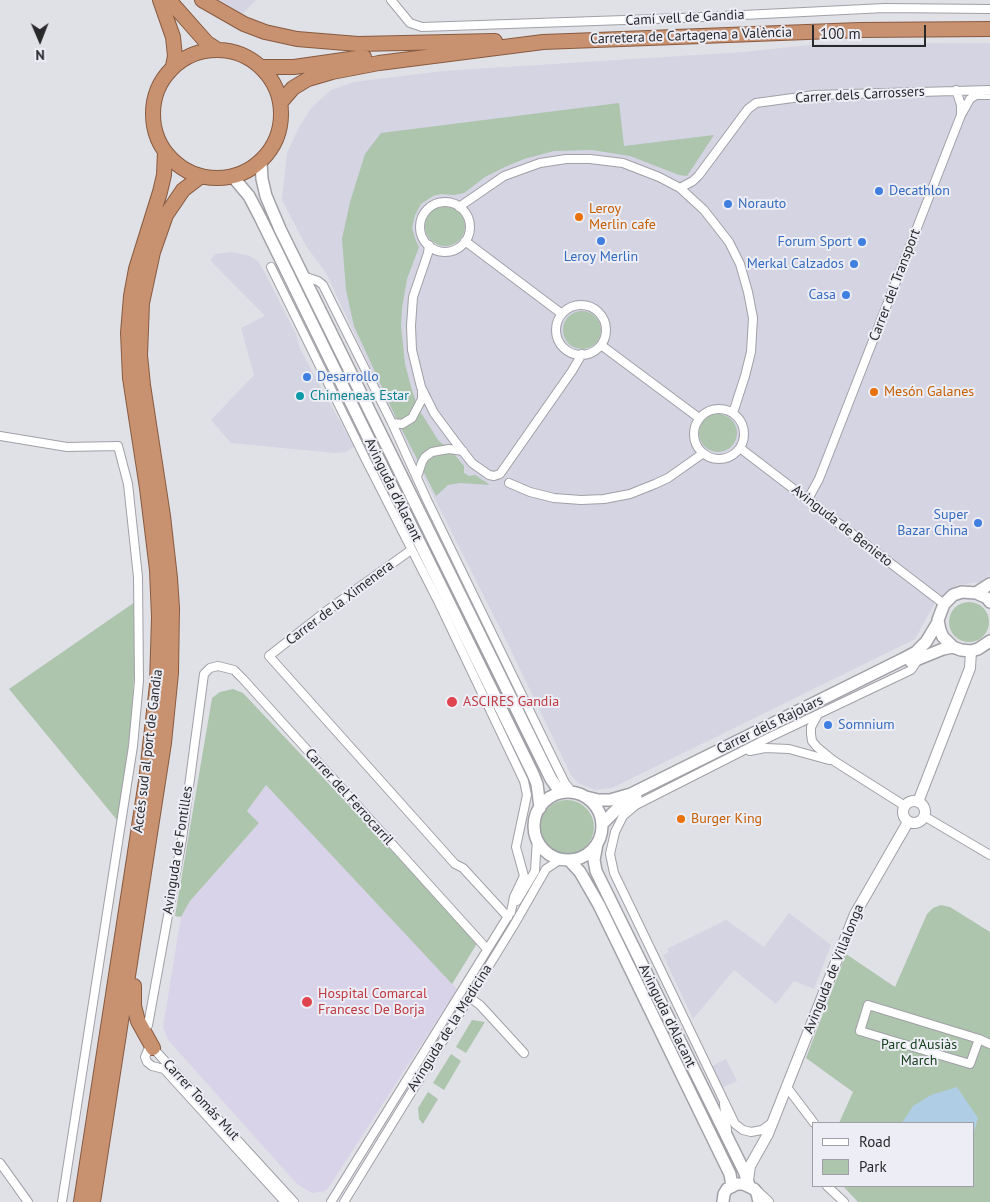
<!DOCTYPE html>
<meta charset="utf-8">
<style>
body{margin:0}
#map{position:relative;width:990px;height:1202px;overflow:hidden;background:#e0e0e7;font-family:"PT Sans",sans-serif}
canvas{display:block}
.legend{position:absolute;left:812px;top:1122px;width:162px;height:65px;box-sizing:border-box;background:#ededf5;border:1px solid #9f9fa5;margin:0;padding:6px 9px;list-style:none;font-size:15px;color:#29292c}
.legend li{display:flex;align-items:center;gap:10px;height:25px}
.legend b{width:25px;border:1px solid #9f9fa5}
.north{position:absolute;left:15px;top:15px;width:50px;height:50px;-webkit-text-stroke:4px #ededf5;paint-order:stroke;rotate:179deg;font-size:14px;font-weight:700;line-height:20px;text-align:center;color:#29292c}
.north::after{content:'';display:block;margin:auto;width:18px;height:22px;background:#29292c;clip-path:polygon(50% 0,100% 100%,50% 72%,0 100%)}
.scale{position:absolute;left:812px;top:25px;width:114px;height:22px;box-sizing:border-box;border:2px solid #29292c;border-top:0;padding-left:6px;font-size:15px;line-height:18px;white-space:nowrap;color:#29292c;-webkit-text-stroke:4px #ededf5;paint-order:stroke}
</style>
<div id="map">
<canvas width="990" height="1202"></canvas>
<ul class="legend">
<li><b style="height:6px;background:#fff"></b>Road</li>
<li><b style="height:14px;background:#adc4ad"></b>Park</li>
</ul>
<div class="north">N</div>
<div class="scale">100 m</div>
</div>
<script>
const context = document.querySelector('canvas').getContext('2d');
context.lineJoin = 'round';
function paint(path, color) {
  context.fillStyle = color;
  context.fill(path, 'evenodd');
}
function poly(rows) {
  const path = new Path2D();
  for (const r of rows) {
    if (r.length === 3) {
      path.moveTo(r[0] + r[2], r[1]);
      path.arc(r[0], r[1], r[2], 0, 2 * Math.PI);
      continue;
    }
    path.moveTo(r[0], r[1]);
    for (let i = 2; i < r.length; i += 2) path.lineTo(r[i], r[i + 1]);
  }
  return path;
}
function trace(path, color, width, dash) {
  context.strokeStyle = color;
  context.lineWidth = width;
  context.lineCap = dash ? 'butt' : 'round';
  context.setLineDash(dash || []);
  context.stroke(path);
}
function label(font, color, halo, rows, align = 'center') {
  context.font = font + ' "PT Sans",sans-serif';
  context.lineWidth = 4;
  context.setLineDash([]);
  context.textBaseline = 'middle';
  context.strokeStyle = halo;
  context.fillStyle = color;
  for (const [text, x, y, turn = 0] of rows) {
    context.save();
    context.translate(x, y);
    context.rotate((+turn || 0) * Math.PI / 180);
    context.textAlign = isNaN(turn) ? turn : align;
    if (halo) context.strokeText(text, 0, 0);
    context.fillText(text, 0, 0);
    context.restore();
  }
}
const built = poly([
 [219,0,256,0,242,14],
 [990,43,990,575,981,582,957,585,935,603,915,639,612,788,595,790,578,783,571,775,505,638,393,416,326,273,306,246,282,200,287,153,299,127,312,107,331,90,354,82,443,71,744,52,819,44],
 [233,252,250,256,258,261,265,273,296,334,300,349,354,447,346,452,335,453,231,443,211,420,254,375,241,328,265,316,210,260,216,254],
 [789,913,831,945,814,989,794,981,776,1004,734,970,693,1019,663,955,669,952,667,949,726,920,764,947],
 [726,1059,737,1081,722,1088,710,1067]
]);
const medical = poly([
 [266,785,457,989,333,1181,326,1191,312,1193,297,1184,168,1040,163,1027,181,917,190,901,259,823,247,811]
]);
const green = poly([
 [619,103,624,146,714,135,687,176,679,175,630,156,592,150,554,151,524,159,507,166,485,177,464,193,454,195,441,194,433,196,421,204,415,215,412,228,416,241,419,247,407,279,402,308,401,326,405,364,411,387,418,408,438,440,454,454,464,466,464,473,469,476,475,475,490,485,460,483,448,485,436,496,396,418,354,326,346,290,342,239,350,202,365,154,381,133],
 [445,226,20],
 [582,330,19],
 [718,433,19],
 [135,602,135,657,132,712,126,767,117,820,9,689],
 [969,622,20],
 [233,689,243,693,478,942,452,984,266,785,247,811,259,823,190,901,181,917,175,916,212,698,220,692],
 [567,827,27],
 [941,905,950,907,990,932,990,1202,858,1202,843,1186,974,1186,974,1123,839,1123,853,1092,806,1058,846,954,895,987,927,914,933,908],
 [472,1020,485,1022,466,1053,456,1047],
 [451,1054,461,1061,444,1090,433,1083],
 [428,1092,438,1099,423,1124,419,1119,418,1108]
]);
const water = poly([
 [957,1087,978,1118,974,1132,974,1123,902,1123,913,1106,931,1095]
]);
const minor = poly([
 [391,0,410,23,422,27,682,18,885,8,990,9],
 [961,115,970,99,976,95,989,95],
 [680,188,693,181,699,175,748,109,756,103,815,95,990,90],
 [445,227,25],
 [459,207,504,176,540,163,566,159,590,159,623,163,659,177,680,188,704,210,729,242,740,264,748,292,753,318,751,352,745,376,733,413],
 [465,241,562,314],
 [429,245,428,253,413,297,411,326,412,350,421,387,434,413,454,440,472,463,489,475,494,476,500,474,572,371,582,354],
 [271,267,365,458,439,603,524,781,527,795,516,847,524,876,514,897,511,912],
 [303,276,318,281,323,285,392,423,427,500,554,761,565,783,573,793],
 [581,330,25],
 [601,345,699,418],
 [719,434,25],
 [392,423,402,424,412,418,422,399,422,392],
 [0,436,67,447,118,446,128,484,138,577,139,681,133,746,62,1202],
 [740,448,944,604],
 [417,477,422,462,425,457,432,452,449,449,463,451],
 [509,483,530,492,554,498,581,500,604,499,630,494,655,484,668,478,702,454],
 [808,499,819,479,961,115,961,105,956,90],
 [411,550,329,609,269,656,455,864,463,868,508,917],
 [817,716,811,727,811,734,812,741,817,747,834,761,905,806],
 [750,751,765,748,789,749,829,760],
 [924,816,990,855],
 [517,901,535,871,537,838],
 [469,997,480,1005,524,1053],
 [148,1025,182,839,204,674,210,668,218,666,234,670,243,679,487,949],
 [979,1039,970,1064,860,1031,868,1005,979,1039,990,1044],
 [786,1086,814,1123],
 [724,1104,727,1130],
 [773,1122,762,1130,751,1132,743,1130,735,1124,614,873,610,854,615,832,623,816,636,805,770,737,911,670,917,661],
 [0,1163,28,1202],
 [827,1186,844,1202],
 [285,1202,164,1069,152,1066,147,1062,145,1057,148,1050,153,1048,294,1202],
 [331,1202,510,913],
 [344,1202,514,925,546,869,561,859]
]);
const tertiary = poly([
 [914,812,11],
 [918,802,970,668,971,651],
 [748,1180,750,1166,768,1134,855,914,908,822],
 [754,1189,768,1202]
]);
const secondary = poly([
 [261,162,262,179,266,196,280,229,551,779,556,786,566,792],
 [233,177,249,196,260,217,533,774,537,784,540,808],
 [976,593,990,584],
 [990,602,987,598,976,593,962,592,953,595,944,604,938,620,940,630,943,637,953,647,961,650,971,651,978,649,990,641],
 [911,662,943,649,953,647],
 [568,826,34],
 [586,797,598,800,610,800,631,794,903,659,916,652,926,642,938,622],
 [602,824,617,809,628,801,636,797],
 [597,844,594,860,596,871,744,1171,749,1185],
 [569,860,580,872,599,905,730,1174,732,1186],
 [723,1202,724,1194,727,1189,737,1184,743,1184,754,1189,757,1193,759,1202]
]);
const trunk = poly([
 [160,0,173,37,175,56,173,66],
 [169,0,207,43,218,50],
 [202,0,244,24,265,32,297,39,358,44,495,41],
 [217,114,64],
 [261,67,294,67,364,57],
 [281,102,293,88,308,79,332,72,379,63,543,42,860,30,990,29],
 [134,986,134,1006,138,1021,153,1048],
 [81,1202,146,781,157,685,159,617,157,570,147,488,130,378,128,333,131,296,136,269,160,192,164,175,165,152],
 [93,1202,164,743,171,673,172,608,170,578,163,516,143,385,140,355,142,303,153,252,166,215,183,190,200,177]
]);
const markers = [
 [879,191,5,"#3f7fe0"],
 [728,204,5,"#3f7fe0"],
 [579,217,5,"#e8710a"],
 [601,241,5,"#3f7fe0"],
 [862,242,5,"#3f7fe0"],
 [854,264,5,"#3f7fe0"],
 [846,295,5,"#3f7fe0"],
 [307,377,5,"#3f7fe0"],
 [874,392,5,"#e8710a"],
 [300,396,5,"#0f9aa8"],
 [978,523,5,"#3f7fe0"],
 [452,702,6,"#e0444e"],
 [828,725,5,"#3f7fe0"],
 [681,819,5,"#e8710a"],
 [307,1002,6,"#e0444e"]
];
const streetNames = [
 ["Camí vell de Gandia",685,18,-3],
 ["Carretera de Cartagena a València",691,36,-2],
 ["Carrer dels Carrossers",860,95,-3],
 ["Carrer del Transport",895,285,-69],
 ["Avinguda d'Alacant",393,490,64],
 ["Avinguda de Benieto",842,526,38],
 ["Carrer de la Ximenera",340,603,-37],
 ["Carrer dels Rajolars",770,725,-26],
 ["Accés sud al port de Gandia",148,751,-83],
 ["Carrer del Ferrocarril",349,797,48],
 ["Avinguda de Fontilles",178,850,-81],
 ["Avinguda de Villalonga",834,969,-68],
 ["Avinguda d'Alacant",667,1016,64],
 ["Avinguda de la Medicina",450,1028,-58],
 ["Carrer Tomás Mut",201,1100,47]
];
const shopNames = [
 ["Decathlon",889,191],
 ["Norauto",738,204],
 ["Forum Sport",852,242,"right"],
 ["Leroy Merlin",601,257,"center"],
 ["Merkal Calzados",844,264,"right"],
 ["Casa",836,295,"right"],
 ["Desarrollo",317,377],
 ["Super",968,515,"right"],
 ["Bazar China",968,531,"right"],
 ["Somnium",838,725]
];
const foodNames = [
 ["Leroy",589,209],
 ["Merlin cafe",589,225],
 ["Mesón Galanes",884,392],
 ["Burger King",691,819]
];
const cultureNames = [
 ["Chimeneas Estar",310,396]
];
const healthNames = [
 ["ASCIRES Gandia",463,702],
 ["Hospital Comarcal",318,994],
 ["Francesc De Borja",318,1010]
];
const parkNames = [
 ["Parc d'Ausiàs",919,1045],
 ["March",919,1061]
];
paint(built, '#d4d4e3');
paint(medical, '#d9d3e9');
paint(green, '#adc4ad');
paint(water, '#b0cde6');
trace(minor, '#a0a0a7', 10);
trace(tertiary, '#a0a0a7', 12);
trace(secondary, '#a0a0a7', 14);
trace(trunk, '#885b41', 16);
trace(minor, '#fff', 8);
trace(tertiary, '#fff', 10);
trace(secondary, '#fff', 11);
trace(trunk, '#c89270', 14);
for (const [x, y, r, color] of markers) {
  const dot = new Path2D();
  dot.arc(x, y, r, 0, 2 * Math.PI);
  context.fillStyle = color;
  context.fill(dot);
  trace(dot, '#ededf5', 2);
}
label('14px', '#29292c', '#ededf5', streetNames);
label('14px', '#366cbe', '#ededf5', shopNames, 'left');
label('14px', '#c56008', '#ededf5', foodNames, 'left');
label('14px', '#0d838f', '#ededf5', cultureNames, 'left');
label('14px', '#be3a42', '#ededf5', healthNames, 'left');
label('14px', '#17401c', '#ededf5', parkNames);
</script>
